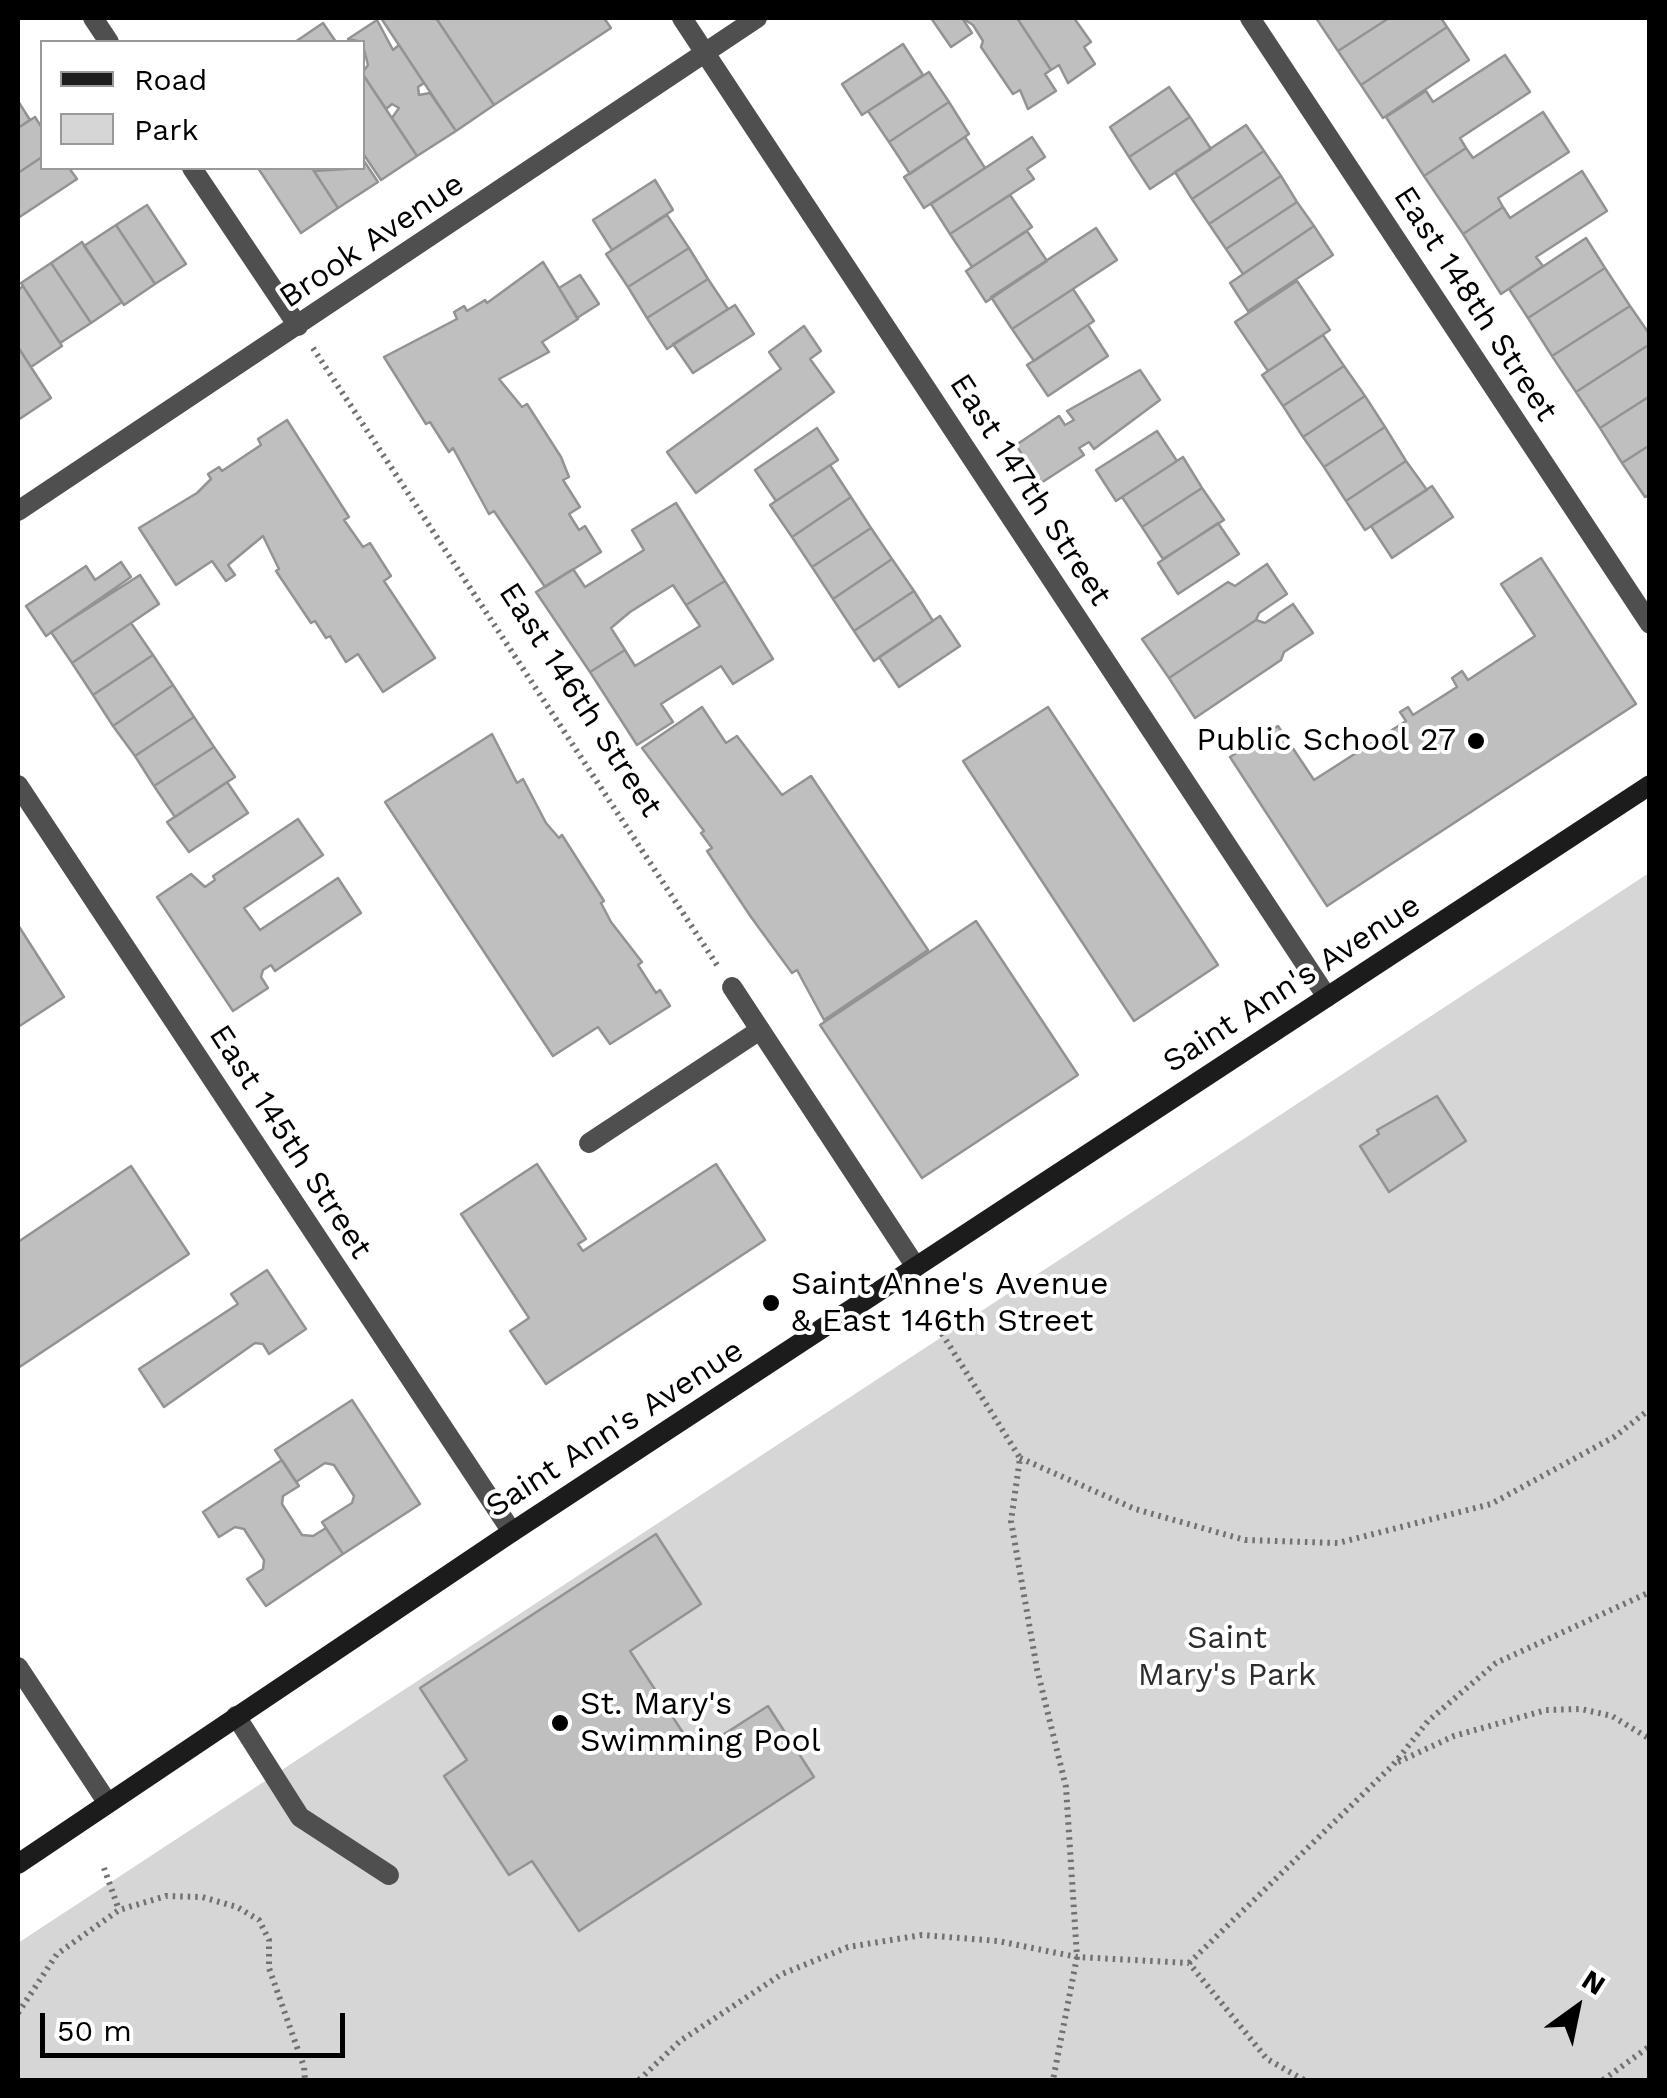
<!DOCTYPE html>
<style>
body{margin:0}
#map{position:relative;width:1667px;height:2098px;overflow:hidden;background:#fff;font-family:"Work Sans",sans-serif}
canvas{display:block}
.frame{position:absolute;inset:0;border:20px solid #000;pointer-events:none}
.legend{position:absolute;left:40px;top:40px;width:325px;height:130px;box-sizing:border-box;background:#fff;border:2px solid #999;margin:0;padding:12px 18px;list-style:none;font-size:30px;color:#000}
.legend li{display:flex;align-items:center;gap:20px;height:50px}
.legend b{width:50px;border:2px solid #999}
.north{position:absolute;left:1527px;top:1958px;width:100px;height:100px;-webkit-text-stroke:8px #fff;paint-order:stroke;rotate:33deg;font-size:28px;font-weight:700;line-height:40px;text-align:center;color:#000}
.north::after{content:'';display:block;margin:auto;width:35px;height:45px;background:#000;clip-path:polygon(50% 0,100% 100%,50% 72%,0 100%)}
.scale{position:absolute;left:40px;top:2013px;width:305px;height:45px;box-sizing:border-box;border:5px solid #000;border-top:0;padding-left:12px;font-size:30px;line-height:35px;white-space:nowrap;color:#000;-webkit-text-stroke:8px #fff;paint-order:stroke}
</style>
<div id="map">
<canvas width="1667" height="2098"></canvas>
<div class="frame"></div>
<ul class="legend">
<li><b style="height:12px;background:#1c1c1c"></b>Road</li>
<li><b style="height:28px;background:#d6d6d6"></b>Park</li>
</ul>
<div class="north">N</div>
<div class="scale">50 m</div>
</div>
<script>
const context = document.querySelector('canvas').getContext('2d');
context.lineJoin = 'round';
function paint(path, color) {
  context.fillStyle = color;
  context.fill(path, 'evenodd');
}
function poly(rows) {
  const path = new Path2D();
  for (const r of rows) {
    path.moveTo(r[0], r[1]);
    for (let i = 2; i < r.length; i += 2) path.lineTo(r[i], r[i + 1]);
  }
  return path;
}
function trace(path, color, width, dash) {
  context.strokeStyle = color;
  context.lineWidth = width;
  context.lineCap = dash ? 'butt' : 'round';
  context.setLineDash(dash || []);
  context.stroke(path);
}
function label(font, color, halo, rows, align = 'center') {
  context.font = font + ' "Work Sans",sans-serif';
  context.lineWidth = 8;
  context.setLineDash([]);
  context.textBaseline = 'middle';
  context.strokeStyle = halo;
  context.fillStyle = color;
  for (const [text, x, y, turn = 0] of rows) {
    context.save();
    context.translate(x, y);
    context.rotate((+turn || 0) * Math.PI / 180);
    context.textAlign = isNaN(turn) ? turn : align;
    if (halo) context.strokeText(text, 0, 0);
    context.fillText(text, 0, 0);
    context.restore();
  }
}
const green = poly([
 [1649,873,1649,2080,18,2080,18,1943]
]);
const building = poly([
 [381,18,436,18,494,105,456,131,381,18],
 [436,18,604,18,611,28,494,105,436,18],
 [931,18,962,18,972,33,951,47,931,18],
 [962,18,1017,18,1051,70,1045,74,1056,91,1028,109,1020,90,1013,94,981,47,983,41,973,25,962,18],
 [1017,18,1074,18,1091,42,1084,47,1095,64,1068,83,1059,65,1051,70,1017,18],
 [1316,18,1389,18,1338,51,1316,18],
 [1389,18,1441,18,1447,27,1361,85,1338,51,1389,18],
 [377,20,393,50,399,45,424,83,418,87,419,95,430,93,456,131,417,156,392,118,399,108,392,104,386,109,362,73,368,65,362,42,348,39,377,20],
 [323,23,336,42,295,42,323,23],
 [1447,27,1469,60,1383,118,1361,85,1447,27],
 [903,44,923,75,862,115,842,84,903,44],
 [1505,55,1530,92,1460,138,1466,148,1424,176,1386,117,1426,91,1433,102,1505,55],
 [929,72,949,102,889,142,868,111,929,72],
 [362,73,417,156,381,180,362,152,362,73],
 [1169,87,1190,117,1129,157,1110,127,1169,87],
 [18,101,30,120,18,128,18,101],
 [949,102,969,134,910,174,889,142,949,102],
 [1543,112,1569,152,1498,198,1503,207,1463,234,1424,176,1466,148,1473,158,1543,112],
 [35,117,42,128,42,157,18,173,18,128,35,117],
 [1190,117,1211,149,1150,189,1129,157,1190,117],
 [1246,125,1264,151,1192,199,1175,172,1246,125],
 [965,137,985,168,924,208,904,177,965,137],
 [1032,137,1045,157,1027,169,1034,179,950,234,931,204,1032,137],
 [1264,151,1281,176,1209,224,1192,199,1264,151],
 [42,157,42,168,69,168,77,179,18,218,18,173,42,157],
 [362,158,378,182,338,208,314,171,362,168,362,158],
 [258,168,312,168,338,208,301,233,258,168],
 [1582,171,1607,211,1536,257,1543,266,1501,294,1463,234,1503,207,1510,218,1582,171],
 [1281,176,1297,202,1226,249,1209,224,1281,176],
 [655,180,673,210,612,250,593,220,655,180],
 [1010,195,1032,227,972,267,950,234,1010,195],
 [1297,202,1314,226,1243,274,1226,249,1297,202],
 [147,205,186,264,155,284,116,225,147,205],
 [667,215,689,248,628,287,606,254,667,215],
 [116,225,155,284,124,305,84,246,116,225],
 [1314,226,1333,255,1248,311,1230,283,1314,226],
 [1096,228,1117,260,1012,329,991,297,1096,228],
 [1027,231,1047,261,986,302,966,271,1027,231],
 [1586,238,1605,268,1528,318,1509,289,1586,238],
 [82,242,122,302,91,323,51,263,82,242],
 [689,248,708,279,647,318,628,287,689,248],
 [543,262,578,319,542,342,549,352,499,379,522,407,527,404,561,457,569,477,563,480,580,507,569,514,579,530,585,526,601,552,545,587,494,511,489,514,453,448,449,452,430,422,426,424,384,357,457,319,454,312,464,306,467,311,485,300,487,303,543,262],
 [51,263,91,323,60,343,21,283,51,263],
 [1605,268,1630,306,1552,356,1528,318,1605,268],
 [580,275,599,304,577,318,559,288,580,275],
 [708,279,728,309,667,349,647,318,708,279],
 [1297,281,1330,330,1268,371,1235,322,1297,281],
 [23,286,62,346,31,367,18,347,18,290,23,286],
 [1073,289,1094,321,1034,361,1012,329,1073,289],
 [735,305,754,334,693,373,673,344,735,305],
 [1630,306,1650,335,1650,344,1576,392,1552,356,1630,306],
 [1088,325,1108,356,1048,396,1027,365,1088,325],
 [804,326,821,351,810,359,834,392,696,493,667,452,781,369,769,352,804,326],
 [1323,335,1344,366,1283,406,1262,375,1323,335],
 [1650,344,1650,396,1600,428,1576,392,1650,344],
 [18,347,51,398,18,420,18,347],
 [1344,366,1365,396,1303,437,1283,406,1344,366],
 [1140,370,1160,400,1094,449,1089,442,1079,448,1084,455,1041,483,1016,445,1059,416,1065,425,1074,420,1067,411,1140,370],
 [1365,396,1385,427,1324,467,1303,437,1365,396],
 [1650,396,1650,445,1622,463,1600,428,1650,396],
 [287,420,349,517,344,520,363,547,370,543,391,576,384,581,435,658,383,692,358,654,346,662,330,636,326,638,315,621,311,623,276,571,279,569,263,536,228,565,235,575,226,581,212,561,176,585,139,528,197,493,211,479,208,474,219,467,222,471,261,445,258,439,287,420],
 [1385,427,1406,461,1346,501,1324,467,1385,427],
 [817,428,838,460,776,501,755,470,817,428],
 [1157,431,1177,461,1116,501,1096,470,1157,431],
 [1650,445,1650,495,1645,497,1622,463,1650,445],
 [1183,457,1202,488,1142,527,1122,497,1183,457],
 [1406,461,1427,490,1365,530,1346,501,1406,461],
 [830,465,851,497,792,537,770,505,830,465],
 [1432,486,1453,517,1392,558,1371,526,1432,486],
 [1202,488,1224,520,1163,559,1142,527,1202,488],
 [851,497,871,528,812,567,792,537,851,497],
 [676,503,725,581,686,605,673,585,630,612,611,628,625,650,590,672,536,592,573,569,585,587,644,550,632,530,676,503],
 [1218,523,1239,554,1178,594,1158,563,1218,523],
 [871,528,892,559,833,599,812,567,871,528],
 [1541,558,1636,704,1327,906,1230,757,1278,726,1314,780,1406,721,1400,712,1408,707,1413,715,1457,687,1452,678,1462,671,1468,680,1535,636,1501,584,1541,558],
 [892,559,914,591,854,631,833,599,892,559],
 [121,562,131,577,46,636,26,606,86,566,95,580,121,562],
 [1267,564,1287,594,1259,613,1256,620,1169,678,1142,639,1228,582,1235,586,1267,564],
 [140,575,159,604,72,663,51,632,140,575],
 [725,581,773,659,733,684,721,666,661,704,673,722,637,745,590,672,625,650,635,666,700,626,686,605,725,581],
 [914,591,933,621,874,661,854,631,914,591],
 [1293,604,1313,633,1284,652,1281,660,1195,718,1169,678,1256,620,1265,623,1293,604],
 [940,616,960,646,899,687,879,657,940,616],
 [131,623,153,655,93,695,72,663,131,623],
 [153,655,173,685,113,726,93,695,153,655],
 [173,685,194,717,135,756,113,726,173,685],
 [702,707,726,743,737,736,782,795,811,776,928,950,824,1020,797,970,792,973,751,917,707,851,712,848,701,833,704,831,642,748,702,707],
 [1048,707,1218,965,1134,1021,963,761,1048,707],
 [194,717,214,747,154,786,135,756,194,717],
 [492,734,517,783,523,779,546,823,559,838,562,835,604,901,601,903,611,922,642,962,638,965,656,993,660,990,670,1006,610,1044,598,1027,553,1056,385,802,492,734],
 [214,747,235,777,175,817,154,786,214,747],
 [227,782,248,813,189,852,167,822,227,782],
 [298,819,323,855,244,908,260,930,338,878,361,913,275,971,271,965,263,970,261,977,268,988,233,1011,157,897,191,874,205,887,215,880,213,876,298,819],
 [976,921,1078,1075,922,1178,820,1025,976,921],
 [18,925,64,997,18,1027,18,925],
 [1437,1096,1466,1141,1389,1192,1360,1146,1379,1134,1377,1130,1437,1096],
 [537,1164,586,1239,578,1244,583,1251,716,1164,765,1240,546,1384,510,1331,529,1318,461,1214,537,1164],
 [131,1166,189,1254,18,1368,18,1242,131,1166],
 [267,1270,306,1329,269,1354,263,1344,255,1343,164,1407,139,1369,238,1304,231,1294,267,1270],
 [352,1400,420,1504,343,1554,322,1522,352,1503,354,1496,334,1465,325,1463,296,1482,275,1450,352,1400],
 [282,1460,299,1486,283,1496,282,1504,302,1535,313,1536,326,1528,343,1554,266,1606,247,1579,263,1569,264,1560,244,1529,235,1527,219,1537,203,1512,282,1460],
 [656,1534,701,1604,630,1651,687,1739,696,1752,768,1706,814,1777,579,1931,532,1861,509,1875,444,1776,467,1760,420,1688,656,1534]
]);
const path = poly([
 [313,348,717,965],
 [934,1321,1020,1458,1011,1521,1037,1669,1066,1787,1077,1957,1053,2080],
 [1020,1458,1135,1509,1245,1540,1338,1543,1491,1504,1614,1437,1650,1409],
 [1398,1762,1454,1736,1546,1710,1581,1709,1612,1716,1650,1739],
 [104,1868,119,1910],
 [1189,1963,1393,1765,1428,1721,1496,1663,1650,1592],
 [18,2013,57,1954,119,1910,166,1896,202,1897,237,1907,259,1920,269,1940,269,1968,304,2067,305,2080],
 [639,2080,680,2041,782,1974,848,1947,922,1935,998,1941,1077,1957,1189,1963,1267,2059,1304,2080],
 [1603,2080,1650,2046]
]);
const lane = poly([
 [589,1143,760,1030],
 [236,1716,300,1817,389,1875]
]);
const street = poly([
 [93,18,109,42],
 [682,18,1327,997],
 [1250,18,1650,624],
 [192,168,298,326],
 [18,511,757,18],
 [18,785,512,1532],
 [732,987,916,1267],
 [18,1667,107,1802]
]);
const secondary = poly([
 [18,1864,512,1532,1650,785]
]);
const markers = [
 [1476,741,10,"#000"],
 [771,1303,10,"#000"],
 [560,1723,10,"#000"]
];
const streetNames = [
 ["Brook Avenue",372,241,-34],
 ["East 148th Street",1475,304,57],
 ["East 147th Street",1030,490,57],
 ["East 146th Street",580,700,57],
 ["Saint Ann's Avenue",1292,984,-33],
 ["East 145th Street",290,1142,57],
 ["Saint Ann's Avenue",615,1429,-33]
];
const poiNames = [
 ["Public School 27",1456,741,"right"],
 ["Saint Anne's Avenue",791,1285],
 ["& East 146th Street",791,1322],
 ["St. Mary's",580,1705],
 ["Swimming Pool",580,1742]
];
const parkNames = [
 ["Saint",1227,1639],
 ["Mary's Park",1227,1676]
];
paint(green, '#d6d6d6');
paint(building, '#bfbfbf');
trace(building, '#939393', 2.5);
trace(path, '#717171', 6, [2.5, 5]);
trace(lane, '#4f4f4f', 20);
trace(street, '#4f4f4f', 20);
trace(secondary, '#1c1c1c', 20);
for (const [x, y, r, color] of markers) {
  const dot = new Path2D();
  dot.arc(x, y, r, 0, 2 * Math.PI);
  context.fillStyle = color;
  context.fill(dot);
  trace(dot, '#fff', 4);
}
label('32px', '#000', '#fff', streetNames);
label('32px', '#000', '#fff', poiNames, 'left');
label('32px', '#2d2d2d', '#fff', parkNames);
</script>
